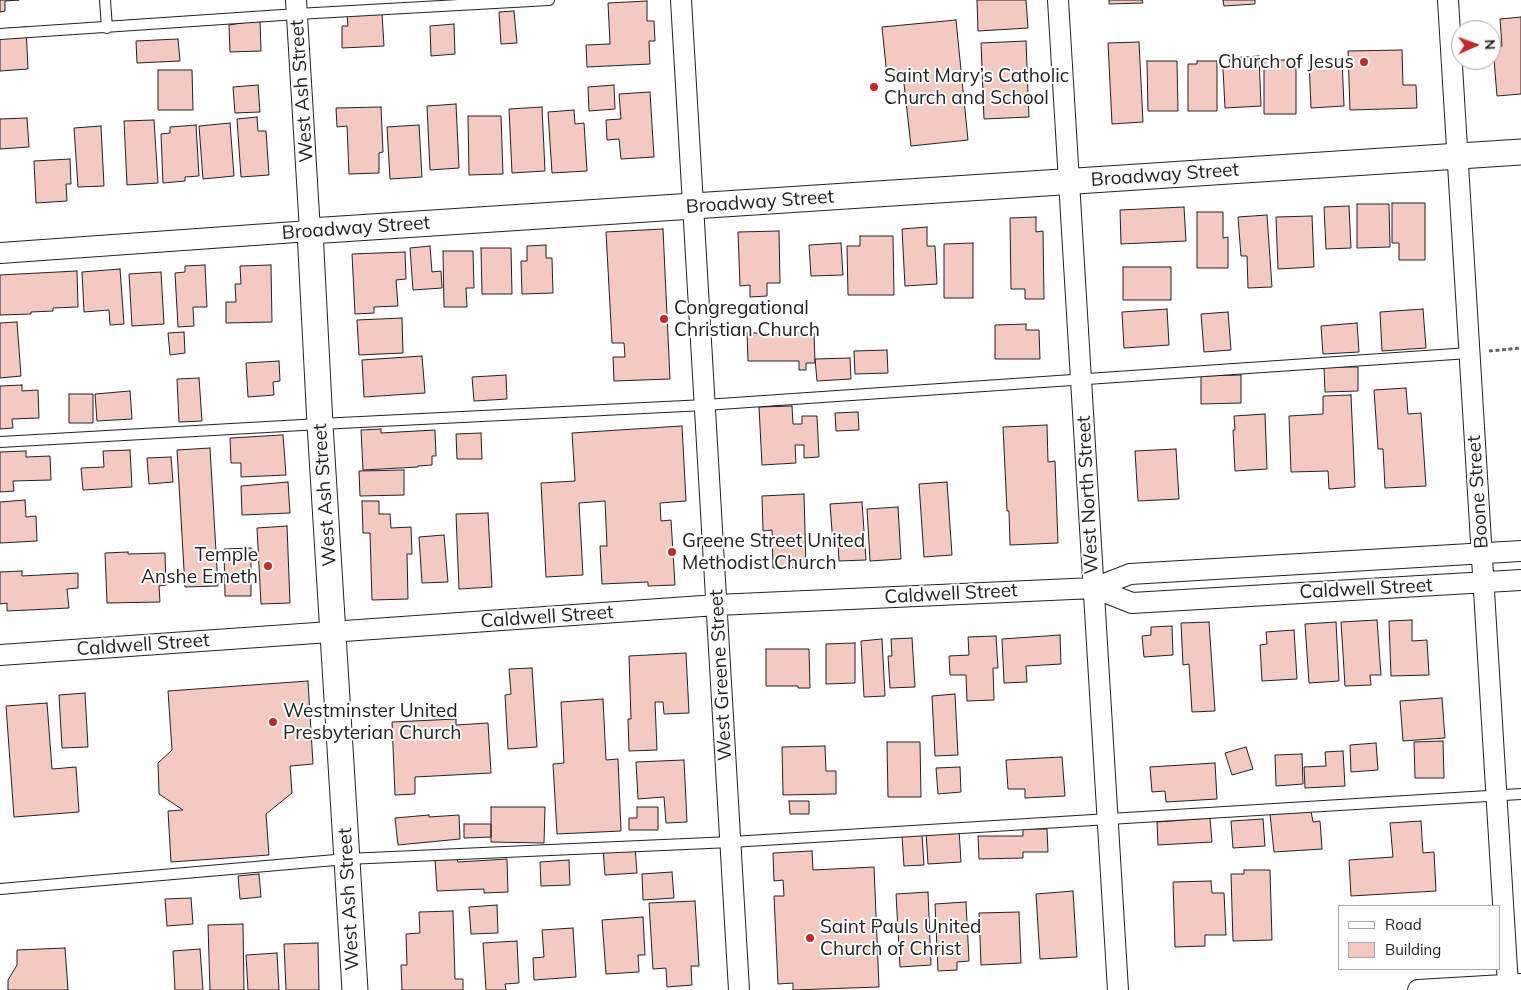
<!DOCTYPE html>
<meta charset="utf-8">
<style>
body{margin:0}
#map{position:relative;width:1521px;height:990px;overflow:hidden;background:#fff;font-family:Mulish,sans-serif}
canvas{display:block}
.legend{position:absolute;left:1338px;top:905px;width:162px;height:65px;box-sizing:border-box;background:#fff;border:1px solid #a7a7a7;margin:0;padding:6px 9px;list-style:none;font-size:15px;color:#222}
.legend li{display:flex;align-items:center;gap:10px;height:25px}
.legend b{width:25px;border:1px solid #a7a7a7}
.north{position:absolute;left:1451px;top:20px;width:50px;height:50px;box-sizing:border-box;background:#fff;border:1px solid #a7a7a7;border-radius:50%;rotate:88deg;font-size:14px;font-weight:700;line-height:20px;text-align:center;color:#222}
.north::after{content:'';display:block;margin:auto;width:18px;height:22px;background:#c62828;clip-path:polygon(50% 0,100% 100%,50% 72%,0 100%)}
</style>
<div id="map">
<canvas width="1521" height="990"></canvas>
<ul class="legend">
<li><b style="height:6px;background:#fff"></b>Road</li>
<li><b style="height:14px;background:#f3c9c0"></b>Building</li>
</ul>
<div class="north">N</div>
</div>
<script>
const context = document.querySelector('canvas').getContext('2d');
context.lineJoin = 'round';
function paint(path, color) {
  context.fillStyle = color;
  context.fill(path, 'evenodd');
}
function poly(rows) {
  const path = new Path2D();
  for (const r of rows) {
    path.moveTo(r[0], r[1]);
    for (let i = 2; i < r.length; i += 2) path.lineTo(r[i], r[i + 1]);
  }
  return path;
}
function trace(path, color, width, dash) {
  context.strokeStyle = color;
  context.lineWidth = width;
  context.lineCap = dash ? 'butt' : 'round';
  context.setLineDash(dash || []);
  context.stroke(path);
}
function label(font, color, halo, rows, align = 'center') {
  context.font = font + ' Mulish,sans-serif';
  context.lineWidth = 4;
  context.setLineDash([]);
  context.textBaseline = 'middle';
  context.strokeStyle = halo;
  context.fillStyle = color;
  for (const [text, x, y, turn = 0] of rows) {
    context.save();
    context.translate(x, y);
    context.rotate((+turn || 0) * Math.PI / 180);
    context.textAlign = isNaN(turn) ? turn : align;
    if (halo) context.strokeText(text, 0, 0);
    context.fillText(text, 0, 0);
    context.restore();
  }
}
const building = poly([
 [0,0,19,0,5,1,5,11,0,12,0,0],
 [977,0,1026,0,1028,28,978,31,977,0],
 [1109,0,1142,0,1143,3,1109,4,1109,0],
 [1223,0,1255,0,1255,4,1224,6,1223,0],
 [647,1,647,21,654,21,655,41,649,41,650,64,587,67,586,45,610,44,608,3,647,1],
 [514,11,517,43,501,44,499,12,514,11],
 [382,13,384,46,342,48,342,26,348,26,347,14,382,13],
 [1521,17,1521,94,1497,96,1493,47,1502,46,1500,19,1521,17],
 [260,20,261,51,230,52,229,25,260,20],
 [956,20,968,140,911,146,903,75,887,76,882,27,956,20],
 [454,24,455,54,431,56,430,26,454,24],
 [26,27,28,69,0,71,0,29,26,27],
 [178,39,180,61,137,63,136,41,178,39],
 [1026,41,1029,117,984,119,981,43,1026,41],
 [1139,42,1143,122,1112,124,1108,43,1139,42],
 [1402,50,1403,85,1416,85,1417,108,1350,110,1348,51,1402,50],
 [1259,56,1261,106,1225,108,1223,69,1230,68,1229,58,1259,56],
 [1342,59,1344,106,1311,108,1309,61,1342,59],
 [1264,60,1296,60,1296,114,1264,114,1264,60],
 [1147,61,1177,61,1178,111,1148,111,1147,61],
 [1197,61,1217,61,1217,111,1188,111,1188,64,1197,64,1197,61],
 [158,70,192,70,193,110,158,110,158,70],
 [258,85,260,112,235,113,233,87,258,85],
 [614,85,615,109,589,111,588,87,614,85],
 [650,92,654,157,621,159,619,139,607,140,606,120,621,119,619,94,650,92],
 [456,104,459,168,430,170,427,106,456,104],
 [381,107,383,152,379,153,379,173,349,174,347,126,337,127,336,108,381,107],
 [542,107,545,171,512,173,509,109,542,107],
 [574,110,575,124,584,123,587,171,552,173,548,112,574,110],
 [468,116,501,116,503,174,469,175,468,116],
 [257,117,258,131,266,131,269,175,241,177,237,119,257,117],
 [27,118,29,147,0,149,0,119,27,118],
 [154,120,158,183,127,185,124,121,154,120],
 [230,123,234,176,203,179,199,126,230,123],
 [196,125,199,176,185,177,185,181,163,183,161,134,170,133,170,127,196,125],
 [419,125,422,177,390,179,387,127,419,125],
 [101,126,104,186,78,187,74,128,101,126],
 [70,159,71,184,66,184,67,201,36,203,34,161,70,159],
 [1392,203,1425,203,1425,260,1399,260,1399,243,1392,243,1392,203],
 [1357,204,1389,204,1390,247,1357,248,1357,204],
 [1349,206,1351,248,1326,249,1324,207,1349,206],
 [1184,207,1186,241,1121,244,1120,210,1184,207],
 [1197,212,1223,212,1223,238,1228,237,1228,268,1197,268,1197,212],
 [1267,215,1272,287,1248,288,1247,256,1241,256,1238,217,1267,215],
 [1312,216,1314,267,1278,269,1276,217,1312,216],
 [1036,217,1036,232,1043,231,1044,299,1025,299,1025,289,1011,289,1010,218,1036,217],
 [927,227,927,246,935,246,937,284,905,286,902,229,927,227],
 [663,229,670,379,614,381,613,357,625,357,624,343,612,343,606,232,663,229],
 [779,231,780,283,767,283,767,296,750,297,750,285,740,286,738,232,779,231],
 [860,236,893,236,894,295,848,295,847,246,860,246,860,236],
 [841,243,843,275,811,276,809,245,841,243],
 [973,243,973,298,944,298,944,244,973,243],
 [546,245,546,258,552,258,553,293,522,294,521,261,527,261,527,246,546,245],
 [430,246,432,272,441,271,442,288,413,290,410,248,430,246],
 [481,248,511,248,512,294,482,294,481,248],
 [443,251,473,251,474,288,466,288,467,307,444,307,443,251],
 [405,252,406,279,396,280,398,306,374,307,374,313,355,314,352,254,405,252],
 [205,265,207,307,193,307,194,326,178,327,175,273,185,272,185,266,205,265],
 [271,265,272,322,226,323,226,302,236,302,235,284,241,284,240,266,271,265],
 [1123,267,1171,267,1171,300,1123,300,1123,267],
 [120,269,124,324,110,325,109,310,84,312,82,272,120,269],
 [77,271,78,307,53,308,53,311,31,312,31,314,0,315,0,275,77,271],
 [161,272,164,324,132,326,129,274,161,272],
 [1167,309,1169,345,1124,348,1122,312,1167,309],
 [1423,309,1426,348,1382,351,1380,312,1423,309],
 [1228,312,1231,350,1204,352,1201,314,1228,312],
 [402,318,403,353,359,355,357,320,402,318],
 [17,322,21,376,0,378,0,323,17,322],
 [1357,323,1359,352,1323,354,1321,326,1357,323],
 [1026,324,1026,330,1039,330,1040,359,995,359,995,325,1026,324],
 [184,332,185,353,170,355,168,333,184,332],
 [747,333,814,333,815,363,806,363,806,370,799,370,799,361,748,361,747,333],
 [887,350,888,373,855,374,854,351,887,350],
 [422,356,425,393,364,397,362,360,422,356],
 [850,358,851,379,817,381,815,359,850,358],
 [279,361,280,381,273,382,274,395,248,397,246,363,279,361],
 [1324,367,1358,367,1358,391,1325,392,1324,367],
 [506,375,507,399,474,401,472,377,506,375],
 [1241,375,1241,403,1201,404,1201,376,1241,375],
 [199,378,202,421,179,422,177,379,199,378],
 [22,385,22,391,38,390,39,418,12,419,13,428,0,429,0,386,22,385],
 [1406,388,1408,414,1421,413,1426,486,1385,488,1383,449,1378,449,1374,390,1406,388],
 [130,391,132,419,97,421,95,394,130,391],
 [69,394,93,394,93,423,69,423,69,394],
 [1351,395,1355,487,1329,489,1328,471,1291,472,1289,416,1323,414,1323,396,1351,395],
 [792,406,793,424,802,424,802,416,817,416,819,457,804,458,804,445,795,445,796,463,762,465,759,407,792,406],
 [858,412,859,430,836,431,835,413,858,412],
 [1265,414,1267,469,1235,471,1233,430,1235,430,1234,416,1265,414],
 [1047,425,1048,462,1055,461,1058,543,1010,545,1009,511,1007,511,1003,427,1047,425],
 [682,426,686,501,660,503,661,521,671,520,675,585,648,586,648,582,602,584,600,546,607,546,605,501,579,503,583,575,546,577,541,483,575,481,572,433,682,426],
 [381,429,381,433,435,430,436,456,432,456,432,465,418,466,418,467,363,470,361,430,381,429],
 [481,433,482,459,457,459,456,434,481,433],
 [283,435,286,475,241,477,241,463,231,463,230,438,283,435],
 [210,448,218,586,185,587,177,450,210,448],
 [1176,449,1179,499,1138,501,1135,451,1176,449],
 [130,450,132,487,83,490,81,468,104,467,103,451,130,450],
 [26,451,26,457,50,456,51,480,13,481,14,491,0,492,0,452,26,451],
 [171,457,173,482,149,484,147,458,171,457],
 [404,470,404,495,360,496,359,471,404,470],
 [288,482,290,513,242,515,241,486,288,482],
 [947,482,952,555,924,557,919,484,947,482],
 [804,494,806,567,773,568,772,530,763,531,762,496,804,494],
 [25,500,26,517,36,516,37,541,0,543,0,502,25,500],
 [362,501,379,501,379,514,390,514,391,528,411,527,412,554,407,554,408,599,372,600,370,533,363,533,362,501],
 [862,502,866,560,839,561,838,544,833,544,830,504,862,502],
 [898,507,901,559,870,561,867,509,898,507],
 [488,513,492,587,459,589,456,514,488,513],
 [287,526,290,603,261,604,257,528,287,526],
 [444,535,448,582,422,583,419,537,444,535],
 [251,548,251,596,225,596,224,549,251,548],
 [128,552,128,554,165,553,166,585,159,586,160,602,107,603,105,553,128,552],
 [22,571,22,576,78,573,78,588,67,589,69,608,7,611,7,603,0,604,0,572,22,571],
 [1377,620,1381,675,1370,675,1371,685,1345,686,1341,622,1377,620],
 [1412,620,1412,641,1427,640,1429,675,1391,676,1389,621,1412,620],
 [1209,622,1215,711,1192,712,1189,664,1183,665,1181,623,1209,622],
 [1336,622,1339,681,1309,683,1305,624,1336,622],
 [1172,626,1173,655,1144,657,1142,636,1151,635,1151,627,1172,626],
 [1294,630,1297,679,1262,681,1260,645,1267,644,1266,632,1294,630],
 [1060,635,1061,664,1026,666,1027,682,1004,683,1002,639,1060,635],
 [996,636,998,668,993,668,994,700,967,701,966,675,950,675,949,656,969,655,968,637,996,636],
 [912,638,915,687,890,688,888,656,892,656,891,639,912,638],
 [882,639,885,696,864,697,861,641,882,639],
 [855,643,855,683,826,684,826,644,855,643],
 [766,649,809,649,810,688,798,688,798,686,766,686,766,649],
 [686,653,689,713,664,714,663,702,655,702,657,750,629,751,628,719,631,719,629,656,686,653],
 [532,668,537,747,508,749,505,695,511,694,509,669,532,668],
 [308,681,313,764,290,766,292,793,266,814,269,855,171,862,168,811,183,810,159,794,158,763,172,750,168,691,308,681],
 [85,693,88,747,62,748,59,695,85,693],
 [955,694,958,755,935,756,932,696,955,694],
 [1442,698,1445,738,1403,741,1400,701,1442,698],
 [603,699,606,760,618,759,621,831,557,834,553,764,564,763,561,702,603,699],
 [47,703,52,769,76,767,79,812,14,817,6,706,47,703],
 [456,719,456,725,488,723,491,773,415,777,415,794,395,795,392,722,456,719],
 [1443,741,1444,778,1415,778,1414,742,1443,741],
 [887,742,920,742,921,797,888,797,887,742],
 [1376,743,1378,770,1351,772,1350,745,1376,743],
 [825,746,826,771,836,771,836,794,783,795,782,747,825,746],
 [1246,747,1253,769,1232,775,1225,753,1246,747],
 [1343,751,1345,786,1305,788,1304,767,1326,766,1325,752,1343,751],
 [1302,754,1303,784,1276,786,1275,755,1302,754],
 [1062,757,1065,796,1025,798,1025,789,1008,789,1006,760,1062,757],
 [684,760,687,822,666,823,664,797,638,799,636,762,684,760],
 [1215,763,1217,799,1166,802,1165,791,1152,792,1150,767,1215,763],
 [960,767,961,792,938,794,936,768,960,767],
 [789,801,809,801,809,814,790,814,789,801],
 [491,807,545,807,544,843,491,842,491,807],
 [637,807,658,807,658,830,629,830,629,818,637,818,637,807],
 [1311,811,1313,822,1320,821,1322,849,1274,852,1270,814,1311,811],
 [429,815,429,817,459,815,460,839,398,845,395,818,429,815],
 [1210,818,1212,842,1158,845,1157,822,1210,818],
 [1263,819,1265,846,1233,848,1231,821,1263,819],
 [1421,821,1423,853,1434,852,1436,891,1351,896,1349,860,1393,857,1390,823,1421,821],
 [464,824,491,824,491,837,464,838,464,824],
 [959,829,961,862,928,864,926,831,959,829],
 [1023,829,1047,829,1048,852,1023,852,1023,858,979,859,978,836,1023,836,1023,829],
 [922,835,924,865,904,866,902,836,922,835],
 [635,847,637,873,605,875,603,849,635,847],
 [812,851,813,870,874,867,879,987,793,990,793,983,778,984,774,896,784,896,783,880,774,881,773,853,812,851],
 [456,858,458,862,507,859,508,892,484,893,484,889,437,891,435,859,456,858],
 [569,860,570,885,541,886,540,862,569,860],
 [1244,870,1270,870,1272,940,1233,941,1231,874,1244,874,1244,870],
 [672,872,674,898,643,900,642,874,672,872],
 [259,874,261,897,240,899,238,876,259,874],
 [1211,881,1212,893,1224,893,1226,935,1205,935,1205,946,1175,947,1173,882,1211,881],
 [1073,891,1077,957,1040,959,1036,894,1073,891],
 [928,892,931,965,900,967,896,894,928,892],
 [191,898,193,924,167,926,165,899,191,898],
 [695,901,699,966,691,966,692,985,667,987,666,968,653,969,649,903,695,901],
 [966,902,969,961,957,962,957,970,938,971,935,904,966,902],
 [497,905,498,933,471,934,469,907,497,905],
 [453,911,455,979,463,979,463,990,402,990,401,965,407,965,406,934,420,933,419,912,453,911],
 [1019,912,1021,963,981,965,979,913,1019,912],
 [643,917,645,955,638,955,639,972,606,974,602,920,643,917],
 [243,924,244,990,210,990,208,925,243,924],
 [573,928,576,977,534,980,533,958,544,957,542,930,573,928],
 [517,941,519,983,505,984,506,990,486,990,483,943,517,941],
 [318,943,319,990,286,990,284,944,318,943],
 [65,948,68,990,8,990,8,980,17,965,17,950,65,948],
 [200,949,203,990,175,990,173,951,200,949],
 [277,953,279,990,248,990,246,955,277,953]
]);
const path = poly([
 [1489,351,1521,348]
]);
const service = poly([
 [105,0,107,28],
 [0,34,297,14,549,0],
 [0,442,320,424,705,405,1469,353],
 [0,889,347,859,731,842,1521,794]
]);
const minor = poly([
 [681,0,739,990],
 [1058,0,1118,990],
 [1448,0,1508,985],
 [0,253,310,231,296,0],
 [1094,588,1132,603,1521,580],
 [0,655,717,605,1094,588,1130,574,1521,551],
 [1418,990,1521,984]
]);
const tertiary = poly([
 [355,990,320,424,310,231,1521,152]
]);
const markers = [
 [1364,62,5,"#c62828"],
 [874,87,5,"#c62828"],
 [664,319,5,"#c62828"],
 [672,552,5,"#c62828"],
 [268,566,5,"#c62828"],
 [273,722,5,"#c62828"],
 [810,938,5,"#c62828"]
];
const poiNames = [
 ["Church of Jesus",1354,62,"right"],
 ["Saint Mary’s Catholic",884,76],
 ["Church and School",884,98],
 ["Congregational",674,308],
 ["Christian Church",674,330],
 ["Greene Street United",682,541],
 ["Methodist Church",682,563],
 ["Temple",258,555,"right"],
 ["Anshe Emeth",258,577,"right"],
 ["Westminster United",283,711],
 ["Presbyterian Church",283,733],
 ["Saint Pauls United",820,927],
 ["Church of Christ",820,949]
];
const streetNames = [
 ["West Ash Street",302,91,-94],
 ["Broadway Street",1165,175,-4],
 ["Broadway Street",760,202,-4],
 ["Broadway Street",356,228,-4],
 ["Boone Street",1478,492,-94],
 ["West Ash Street",325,495,-94],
 ["West North Street",1088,495,-93],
 ["Caldwell Street",1366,589,-3],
 ["Caldwell Street",951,594,-3],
 ["Caldwell Street",547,617,-4],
 ["Caldwell Street",143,645,-4],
 ["West Greene Street",721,675,-93],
 ["West Ash Street",349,899,-93]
];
paint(building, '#f3c9c0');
trace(building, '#222', 1);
trace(service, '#222', 12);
trace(minor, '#222', 22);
trace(tertiary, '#222', 27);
trace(path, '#646464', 3, [4, 2.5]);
trace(service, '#fff', 10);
trace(minor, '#fff', 20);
trace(tertiary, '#fff', 25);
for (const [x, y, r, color] of markers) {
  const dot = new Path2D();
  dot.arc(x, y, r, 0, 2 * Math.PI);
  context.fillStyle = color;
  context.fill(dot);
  trace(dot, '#fff', 2);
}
label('19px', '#222', '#fff', poiNames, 'left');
label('19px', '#222', '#fff', streetNames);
</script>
